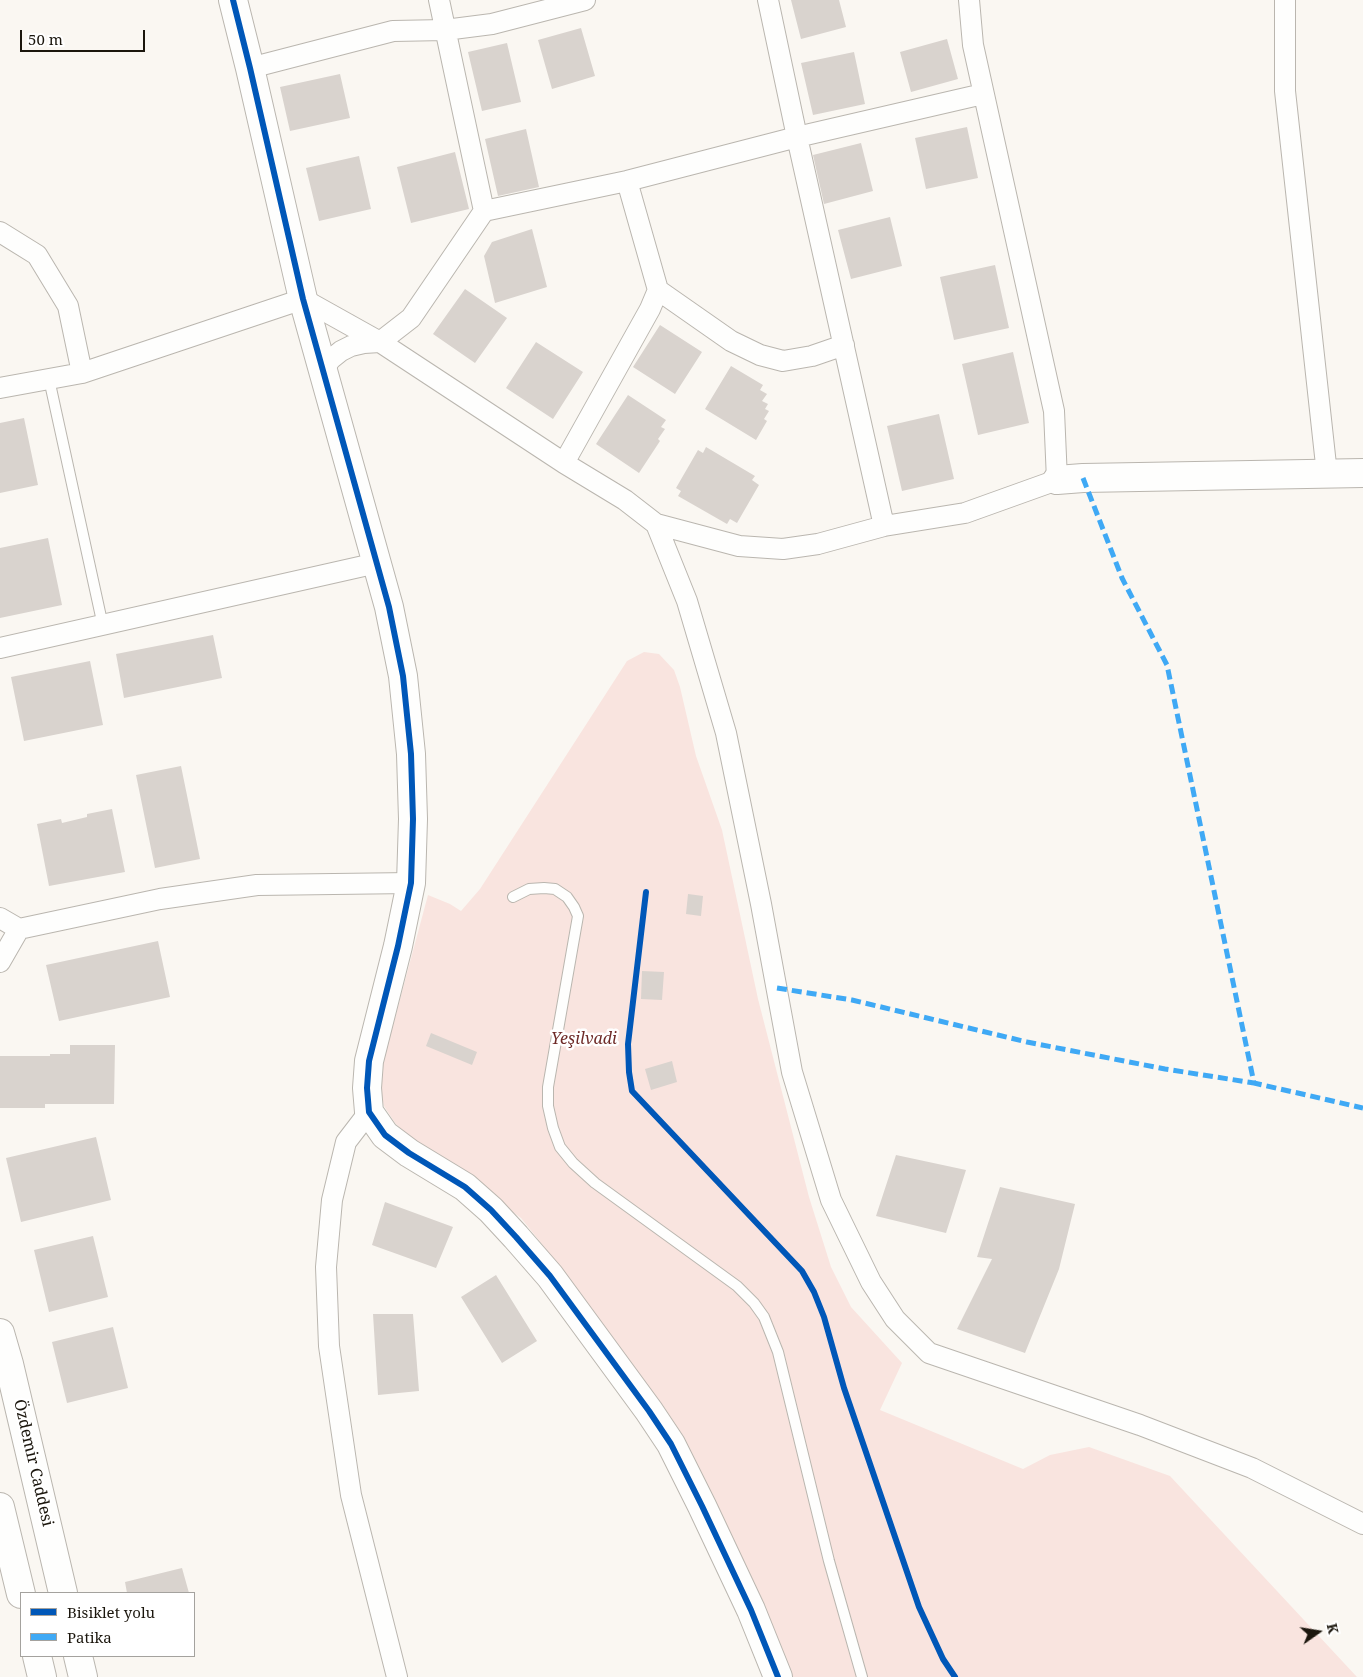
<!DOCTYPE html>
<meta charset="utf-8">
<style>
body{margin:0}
#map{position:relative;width:1363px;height:1677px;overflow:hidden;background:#faf7f2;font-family:"Noto Serif",serif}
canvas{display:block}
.legend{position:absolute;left:20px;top:1592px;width:175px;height:65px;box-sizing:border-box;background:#fff;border:1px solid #a4a29e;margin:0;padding:6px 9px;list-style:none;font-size:15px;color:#1b160d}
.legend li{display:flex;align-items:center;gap:10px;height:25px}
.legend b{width:25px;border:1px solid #a4a29e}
.north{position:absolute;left:1293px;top:1607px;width:50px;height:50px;-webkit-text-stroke:4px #fff;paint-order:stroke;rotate:77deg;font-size:14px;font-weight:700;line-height:20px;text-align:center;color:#1b160d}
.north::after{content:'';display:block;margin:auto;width:18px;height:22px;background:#1b160d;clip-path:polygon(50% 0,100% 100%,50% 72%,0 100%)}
.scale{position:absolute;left:20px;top:30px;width:125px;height:22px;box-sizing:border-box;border:2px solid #1b160d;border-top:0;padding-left:6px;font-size:15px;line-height:18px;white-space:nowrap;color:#1b160d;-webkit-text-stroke:4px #fff;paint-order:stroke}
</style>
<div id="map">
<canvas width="1363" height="1677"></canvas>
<ul class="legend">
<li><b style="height:6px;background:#0057b8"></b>Bisiklet yolu</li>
<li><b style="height:6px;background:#3fa9f5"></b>Patika</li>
</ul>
<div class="north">K</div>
<div class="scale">50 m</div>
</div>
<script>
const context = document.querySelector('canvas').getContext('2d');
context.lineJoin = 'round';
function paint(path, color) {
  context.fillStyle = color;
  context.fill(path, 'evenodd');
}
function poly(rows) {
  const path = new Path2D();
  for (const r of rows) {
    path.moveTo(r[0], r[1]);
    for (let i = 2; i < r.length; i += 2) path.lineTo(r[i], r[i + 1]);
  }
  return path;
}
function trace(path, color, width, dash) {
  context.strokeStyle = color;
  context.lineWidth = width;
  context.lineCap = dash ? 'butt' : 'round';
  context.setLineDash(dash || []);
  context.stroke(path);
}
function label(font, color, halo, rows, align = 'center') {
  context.font = font + ' "Noto Serif",serif';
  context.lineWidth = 5;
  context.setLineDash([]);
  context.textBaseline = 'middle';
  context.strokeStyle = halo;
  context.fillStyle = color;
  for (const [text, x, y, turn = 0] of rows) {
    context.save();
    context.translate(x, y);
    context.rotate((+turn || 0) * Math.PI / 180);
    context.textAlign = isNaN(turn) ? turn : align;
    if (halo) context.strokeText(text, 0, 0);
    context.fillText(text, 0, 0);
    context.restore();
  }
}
const green = poly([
 [644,652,659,654,674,670,680,687,696,756,722,830,758,999,809,1197,831,1267,851,1307,902,1363,880,1410,1023,1469,1050,1455,1089,1447,1170,1476,1357,1677,786,1677,689,1449,600,1326,565,1283,541,1243,521,1218,406,1135,395,1123,384,1106,378,1081,428,895,450,904,461,911,480,889,627,661]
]);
const building = poly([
 [791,0,839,0,846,27,801,39],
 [581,28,595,76,552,89,538,40],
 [947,39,958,79,911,92,900,52],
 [507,43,521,102,482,111,468,52],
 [854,52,865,104,813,115,801,63],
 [340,74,350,118,290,131,280,87],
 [967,127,978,178,926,189,915,138],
 [526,129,539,187,498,196,485,139],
 [861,143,873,191,824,204,813,155],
 [455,152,469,209,411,223,397,167],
 [359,156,371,209,319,221,306,168],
 [890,217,902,266,851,279,838,230],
 [532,229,547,287,495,303,484,256,492,242],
 [995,265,1009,328,954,340,940,277],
 [465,289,507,318,475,363,433,334],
 [660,325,702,352,675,394,633,367],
 [536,342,583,372,553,419,506,388],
 [1013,352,1029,423,978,435,962,364],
 [731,366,763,385,760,390,767,394,762,401,768,404,765,409,769,411,764,419,767,421,756,440,705,409],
 [628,395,666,420,661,427,665,429,658,439,660,441,639,473,596,444],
 [939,414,954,479,902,491,887,426],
 [24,418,38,485,0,493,0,423],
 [706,447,755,476,752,480,759,485,737,523,730,519,727,524,678,496,681,491,676,488,698,450,703,453],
 [48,538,62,605,0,618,0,548],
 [213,635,222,678,124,698,116,654],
 [90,661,103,725,24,741,11,677],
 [181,766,200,859,155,868,136,775],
 [112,809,125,872,49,886,37,824,61,819,62,823,87,817,87,814],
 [688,894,703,896,701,916,686,914],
 [158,941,170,997,59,1021,46,965],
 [642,971,664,972,662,1000,641,999],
 [431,1033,477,1052,472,1065,426,1046],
 [70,1045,115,1045,114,1104,45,1104,45,1108,0,1108,0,1056,50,1056,50,1054,70,1054],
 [672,1061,677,1082,651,1090,645,1069],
 [96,1137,111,1200,21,1222,6,1158],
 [896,1155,966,1170,946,1233,876,1216],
 [1000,1187,1075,1204,1059,1269,1025,1353,957,1329,992,1259,977,1257],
 [385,1202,453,1227,436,1268,372,1245],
 [93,1236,108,1297,49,1312,34,1250],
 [496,1275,537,1341,502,1363,461,1297],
 [373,1314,413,1314,419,1391,378,1395],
 [113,1327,128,1388,67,1403,52,1342],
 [182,1568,189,1593,127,1593,125,1582]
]);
const lane = poly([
 [49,379,103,626],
 [513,897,529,889,544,888,555,889,567,897,574,907,578,916,548,1087,548,1106,553,1128,560,1147,573,1163,595,1183,737,1286,754,1303,764,1317,778,1352,829,1561,862,1677]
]);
const street = poly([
 [768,0,797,137,983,94],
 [1285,0,1285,91,1327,474],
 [250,68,393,31,445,30,492,24,585,0],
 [484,211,627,181,797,137,884,526],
 [0,232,37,255,68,306,82,373],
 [658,290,731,341,760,355,783,361,812,356,844,345],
 [323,369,331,359,341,351,351,346,364,343,380,342,411,318,484,211,439,0],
 [0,388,82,373,303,299,380,342,564,463,625,500,656,524,739,546,783,549,818,544,884,526,965,513,1057,480,1054,411,973,45,969,0],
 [564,463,650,309,658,290,627,181],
 [656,524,687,601,726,733,761,904,792,1072,831,1200,871,1282,895,1319,929,1353,1140,1425,1252,1468,1363,1524],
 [0,648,377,563],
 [0,918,19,929,160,899,257,885,411,883],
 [0,962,19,929],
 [369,1112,346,1142,332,1200,326,1267,329,1346,351,1495,397,1677]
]);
const secondary = poly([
 [233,0,250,68,303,299,389,607,403,676,411,754,413,819,411,883,398,946,369,1061,367,1088,369,1112,385,1135,409,1153,465,1187,491,1210,516,1237,550,1276,649,1411,671,1444,702,1506,751,1610,778,1677],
 [1057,480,1083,478,1363,473],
 [0,1333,9,1364,63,1593],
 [0,1507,21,1594],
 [37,1656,42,1677],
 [78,1656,83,1677]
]);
const quiet = poly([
 [1083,478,1122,578,1167,665,1254,1083,1363,1108],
 [777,988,852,1000,1027,1042,1165,1069,1254,1083]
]);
const cycleway = poly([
 [233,0,250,68,303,299,389,607,403,676,411,754,413,819,411,883,398,946,369,1061,367,1088,369,1112,385,1135,409,1153,465,1187,491,1210,516,1237,550,1276,649,1411,671,1444,702,1506,751,1610,778,1677],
 [646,892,628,1044,629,1072,632,1091,802,1271,814,1292,824,1317,844,1388,919,1607,943,1659,955,1677]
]);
const parkNames = [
 ["Yeşilvadi",584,1039]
];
const streetNames = [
 ["Özdemir Caddesi",33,1463,77]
];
paint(green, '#f9e4df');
paint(building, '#d9d3ce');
trace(lane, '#bab6af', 12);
trace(street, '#bab6af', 22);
trace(secondary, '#bab6af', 30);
trace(lane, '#fefefd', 10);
trace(street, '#fefefd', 20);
trace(secondary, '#fefefd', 28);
trace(quiet, '#3fa9f5', 5, [10, 5]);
trace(cycleway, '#0057b8', 6);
label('italic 16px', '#6e2a27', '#fff', parkNames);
label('16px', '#1b160d', '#fff', streetNames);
</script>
